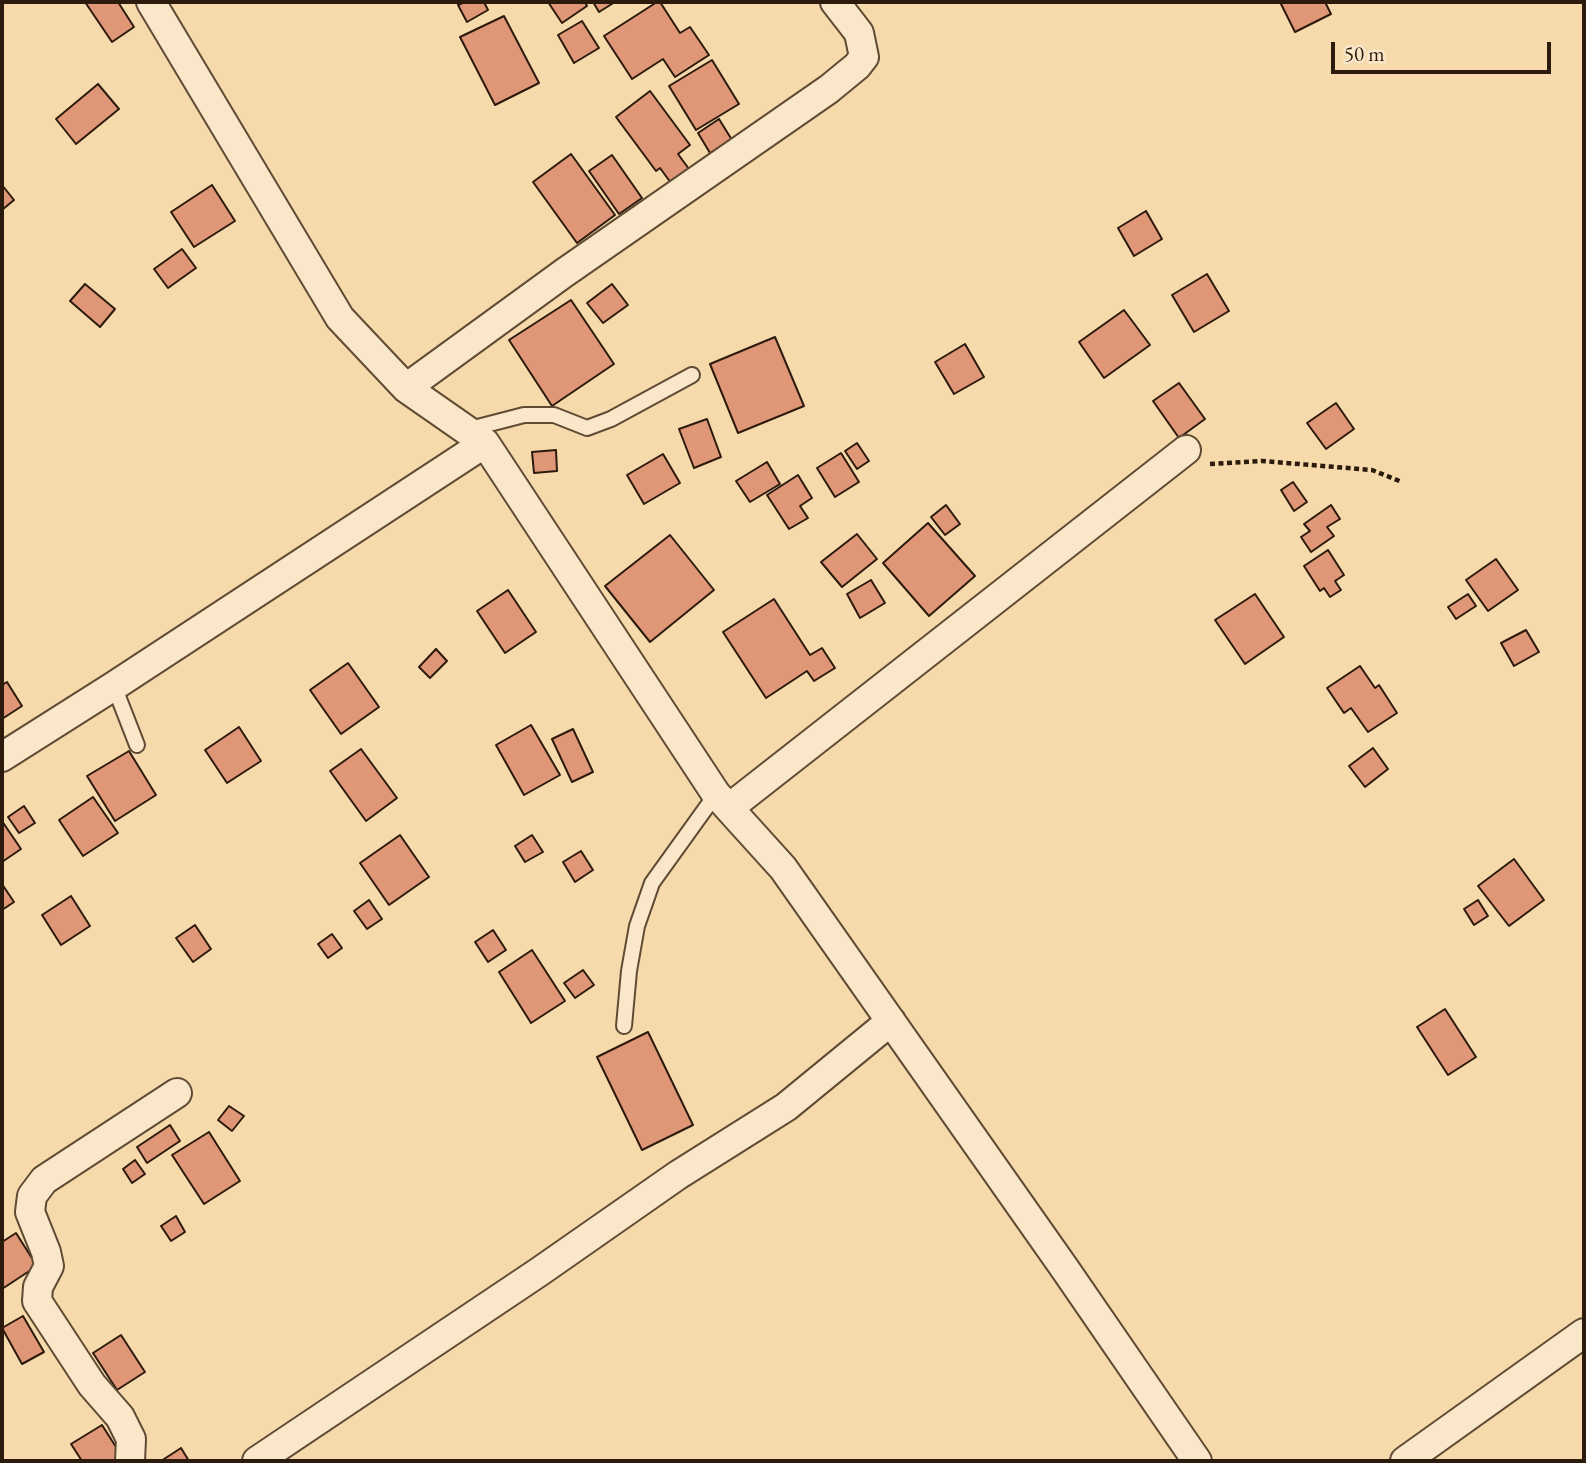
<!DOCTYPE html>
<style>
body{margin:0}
#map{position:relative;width:1586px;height:1463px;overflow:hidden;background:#f7daac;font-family:"EB Garamond",serif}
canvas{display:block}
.frame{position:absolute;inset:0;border:4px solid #2c1b0c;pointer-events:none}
.scale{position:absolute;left:1331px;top:42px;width:220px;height:32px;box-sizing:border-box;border:4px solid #2c1b0c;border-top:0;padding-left:9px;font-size:21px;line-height:24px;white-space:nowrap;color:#2c1b0c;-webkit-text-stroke:5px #fae7c9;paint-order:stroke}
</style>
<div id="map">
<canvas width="1586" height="1463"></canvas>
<div class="frame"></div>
<div class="scale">50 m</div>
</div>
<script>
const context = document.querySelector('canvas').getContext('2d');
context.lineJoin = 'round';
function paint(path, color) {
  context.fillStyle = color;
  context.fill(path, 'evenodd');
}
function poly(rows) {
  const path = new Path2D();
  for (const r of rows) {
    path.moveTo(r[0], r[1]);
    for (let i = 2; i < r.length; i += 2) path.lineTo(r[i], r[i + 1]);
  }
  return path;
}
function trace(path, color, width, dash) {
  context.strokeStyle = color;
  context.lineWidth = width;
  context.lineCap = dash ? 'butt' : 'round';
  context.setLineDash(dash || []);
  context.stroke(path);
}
const building = poly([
 [85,2,118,2,134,27,112,42,85,2],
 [465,2,484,2,488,10,467,22,458,5,465,2],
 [548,2,585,2,587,6,562,23,548,2],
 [593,2,615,2,599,12,593,2],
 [657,2,660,2,680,33,690,27,709,55,675,77,663,59,632,79,604,36,657,2],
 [1280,2,1325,2,1331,14,1295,32,1280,2],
 [504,16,539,83,495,105,460,37,504,16],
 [582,21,599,48,574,63,558,35,582,21],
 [712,60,739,104,696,130,669,86,712,60],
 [98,84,119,109,76,144,56,119,98,84],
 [650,91,690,145,678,154,689,169,671,183,660,168,656,171,616,117,650,91],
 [719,119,732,140,710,153,698,133,719,119],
 [571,154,615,215,577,243,533,182,571,154],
 [612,155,642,198,619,214,589,171,612,155],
 [2,185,14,200,2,210,2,185],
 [212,185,235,221,194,247,171,212,212,185],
 [1146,211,1162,239,1134,256,1118,228,1146,211],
 [182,249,196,268,168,288,154,269,182,249],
 [1207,274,1229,311,1194,332,1172,295,1207,274],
 [85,284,115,309,100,327,70,301,85,284],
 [612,284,628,305,603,323,587,303,612,284],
 [571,300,614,364,552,406,509,340,571,300],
 [1124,310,1150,345,1104,378,1079,342,1124,310],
 [775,337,804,406,738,433,710,364,775,337],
 [965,344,984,377,954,394,935,362,965,344],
 [1179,383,1205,419,1179,438,1153,401,1179,383],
 [1336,403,1354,429,1326,449,1307,423,1336,403],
 [707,419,721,457,694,468,679,429,707,419],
 [857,443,869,461,857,469,845,451,857,443],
 [556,450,557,471,534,473,532,452,556,450],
 [841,453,859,482,835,497,817,468,841,453],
 [663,454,680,483,644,504,627,475,663,454],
 [767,462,780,484,750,502,736,481,767,462],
 [798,475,812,498,800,506,808,518,789,529,767,495,798,475],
 [1293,482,1307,502,1294,511,1281,490,1293,482],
 [946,505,960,524,945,535,931,517,946,505],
 [1331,505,1340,519,1327,527,1334,536,1311,552,1301,537,1310,531,1304,524,1331,505],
 [928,523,975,576,929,616,883,563,928,523],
 [857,534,877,559,842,587,821,562,857,534],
 [670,535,714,590,650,642,605,586,670,535],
 [1328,550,1344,575,1335,581,1341,590,1330,597,1324,588,1320,591,1304,566,1328,550],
 [1496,559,1518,590,1488,611,1466,580,1496,559],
 [871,580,885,603,860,618,847,594,871,580],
 [508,590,536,632,505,653,477,611,508,590],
 [1255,594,1284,637,1245,664,1215,620,1255,594],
 [1468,594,1476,606,1456,619,1448,607,1468,594],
 [774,599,810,655,822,648,835,668,814,681,807,671,766,698,723,632,774,599],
 [1526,630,1539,652,1514,666,1501,643,1526,630],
 [436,649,447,661,430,678,419,667,436,649],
 [348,663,379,707,341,734,310,690,348,663],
 [1360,666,1375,688,1379,685,1397,713,1368,732,1351,708,1344,713,1327,688,1360,666],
 [7,682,22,706,2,719,2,685,7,682],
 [531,725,560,775,524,795,496,745,531,725],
 [239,727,261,761,227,783,205,750,239,727],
 [573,729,593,772,572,782,552,739,573,729],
 [1373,748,1388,769,1365,787,1349,766,1373,748],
 [361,749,397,798,366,821,330,771,361,749],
 [129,751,156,795,115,821,87,776,129,751],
 [93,797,118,833,83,856,59,820,93,797],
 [24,806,35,823,19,833,8,817,24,806],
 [2,821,21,849,2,862,2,821],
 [400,835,429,877,389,905,360,863,400,835],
 [532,835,543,852,525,862,515,846,532,835],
 [581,851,593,870,575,882,563,862,581,851],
 [1514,859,1544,900,1509,926,1478,886,1514,859],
 [2,884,14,902,2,910,2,884],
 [71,896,90,926,61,945,42,915,71,896],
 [369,900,382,919,367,929,354,911,369,900],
 [1478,900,1488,916,1474,925,1464,909,1478,900],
 [195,925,211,949,193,962,176,938,195,925],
 [493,930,506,950,488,962,475,942,493,930],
 [332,934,342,948,328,958,318,944,332,934],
 [532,950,565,1001,531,1023,499,972,532,950],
 [583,970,594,985,575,998,564,983,583,970],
 [1445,1009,1476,1057,1448,1075,1417,1027,1445,1009],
 [648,1032,693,1125,642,1150,597,1057,648,1032],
 [229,1106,244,1116,232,1131,218,1120,229,1106],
 [170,1125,180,1141,147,1163,137,1147,170,1125],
 [209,1132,240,1181,204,1204,172,1155,209,1132],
 [135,1160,145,1174,132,1183,123,1169,135,1160],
 [176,1216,185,1232,171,1241,161,1226,176,1216],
 [16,1233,37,1266,2,1289,2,1242,16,1233],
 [23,1316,44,1352,22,1364,2,1328,23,1316],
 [121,1335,145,1372,117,1390,93,1353,121,1335],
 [102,1425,123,1458,117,1461,82,1461,71,1444,102,1425],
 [181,1448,189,1461,161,1461,181,1448]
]);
const path = poly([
 [1210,464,1262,461,1372,470,1402,482]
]);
const service = poly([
 [466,430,524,415,554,415,587,428,611,419,692,375],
 [114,686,137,745],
 [624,1026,629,971,637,926,652,883,716,794]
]);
const minor = poly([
 [151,2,340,318,406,388,485,443,716,794,783,868,1065,1269,1197,1461],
 [406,388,564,273,829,89,857,66,864,57,859,33,835,2],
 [2,757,114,686,485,443],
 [729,808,1186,450],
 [130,1461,131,1439,120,1417,92,1385,37,1301,38,1287,49,1266,46,1252,30,1212,32,1196,44,1180,177,1093],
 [257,1461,539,1272,678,1175,786,1107,891,1021],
 [1405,1461,1584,1333]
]);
paint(building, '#df9777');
trace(building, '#2c1b0c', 2);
trace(service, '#5f4b34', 18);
trace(minor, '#5f4b34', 32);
trace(path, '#2c1b0c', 4.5, [5, 3.5]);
trace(service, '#fae7c9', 14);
trace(minor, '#fae7c9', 28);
</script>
